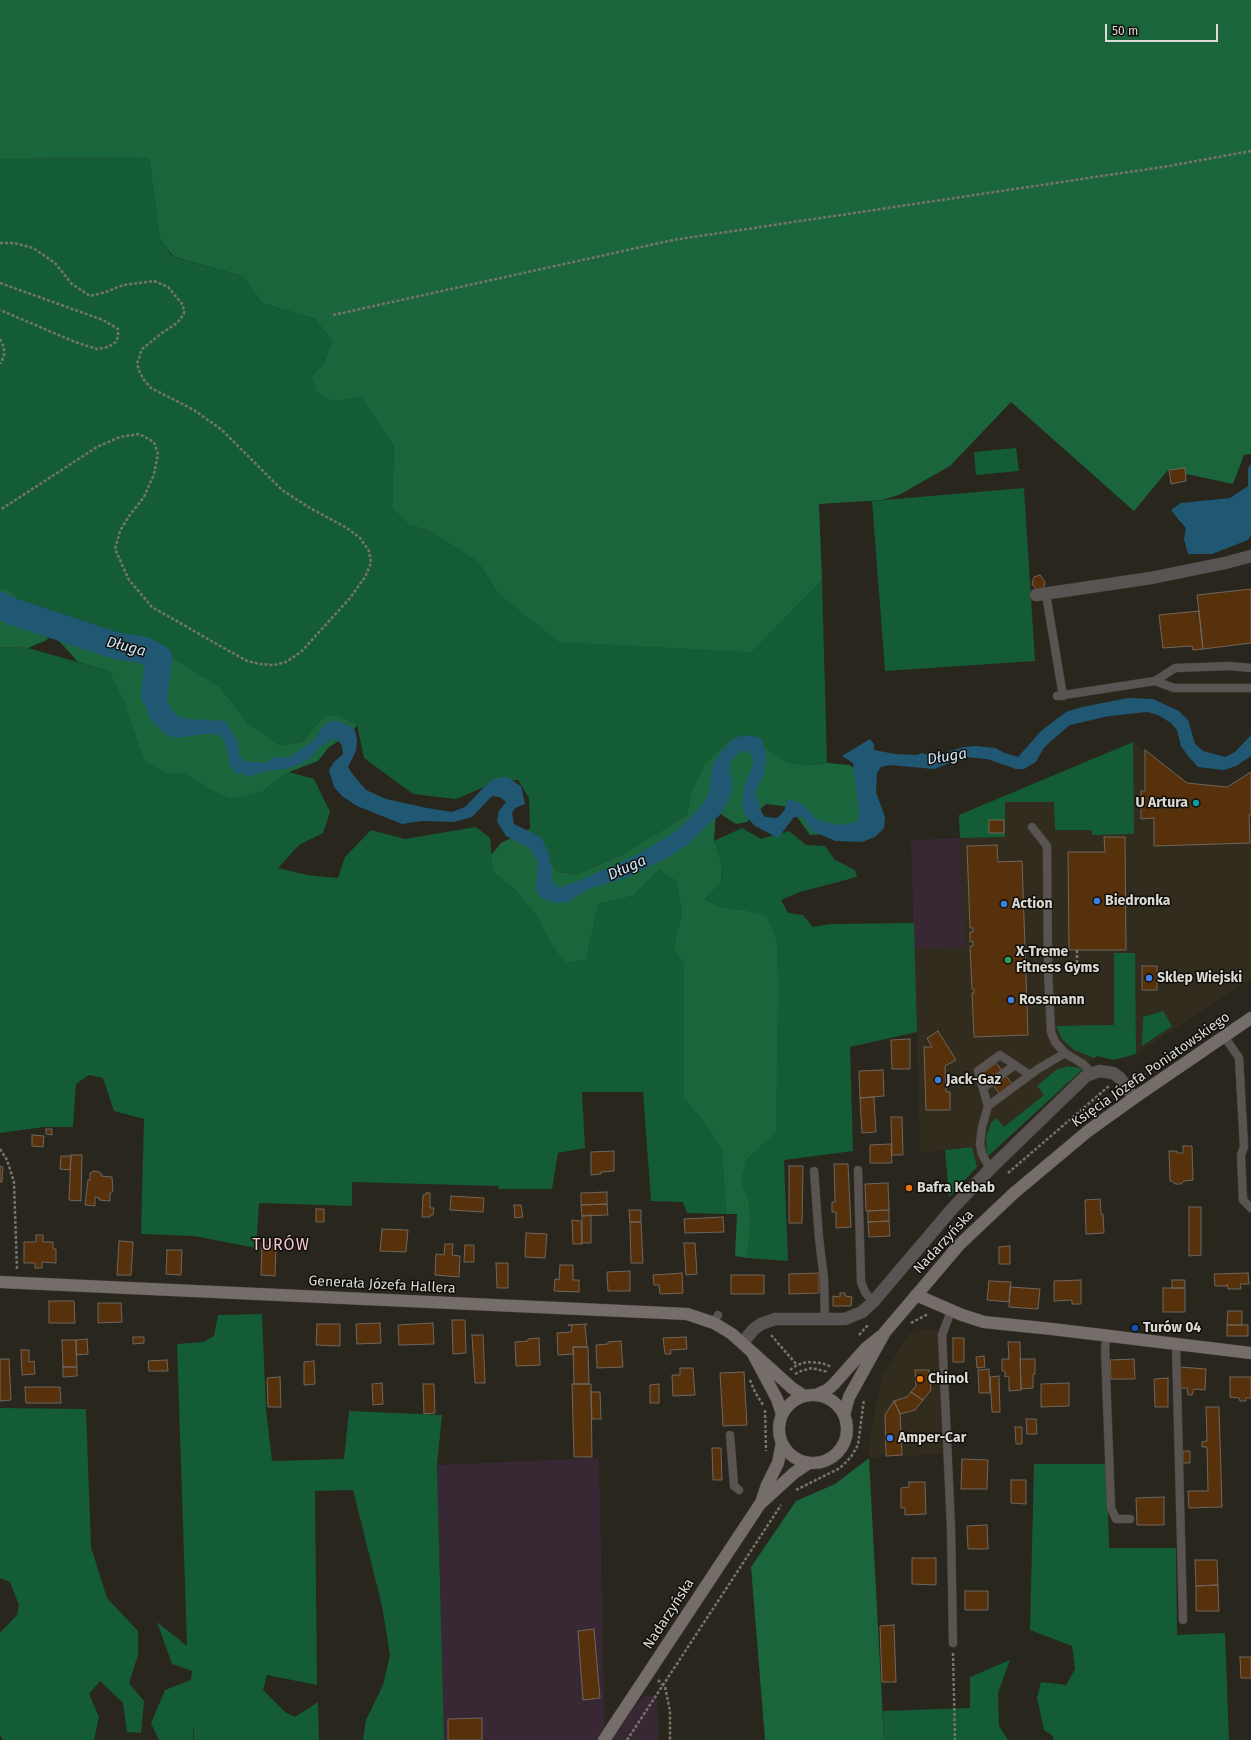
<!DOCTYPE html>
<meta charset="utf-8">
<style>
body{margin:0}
#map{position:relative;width:1251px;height:1740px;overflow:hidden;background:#29261d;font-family:"Fira Sans",sans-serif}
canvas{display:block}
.scale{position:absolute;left:1105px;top:24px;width:113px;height:18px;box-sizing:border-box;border:2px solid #dbdad3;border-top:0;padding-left:5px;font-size:12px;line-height:14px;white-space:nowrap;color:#dbdad3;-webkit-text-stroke:3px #100f0b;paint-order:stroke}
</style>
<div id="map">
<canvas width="1251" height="1740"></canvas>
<div class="scale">50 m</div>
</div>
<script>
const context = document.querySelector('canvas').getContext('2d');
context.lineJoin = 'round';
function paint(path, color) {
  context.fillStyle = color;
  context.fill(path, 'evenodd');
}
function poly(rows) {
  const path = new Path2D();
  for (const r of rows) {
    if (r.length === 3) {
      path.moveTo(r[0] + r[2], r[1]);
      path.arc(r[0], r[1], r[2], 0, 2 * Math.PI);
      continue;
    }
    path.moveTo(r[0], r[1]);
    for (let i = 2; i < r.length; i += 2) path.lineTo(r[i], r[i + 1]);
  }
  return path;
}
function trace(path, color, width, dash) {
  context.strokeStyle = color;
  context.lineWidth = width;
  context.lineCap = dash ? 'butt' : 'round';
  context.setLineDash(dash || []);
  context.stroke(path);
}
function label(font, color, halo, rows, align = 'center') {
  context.font = font + ' "Fira Sans",sans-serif';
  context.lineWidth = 3;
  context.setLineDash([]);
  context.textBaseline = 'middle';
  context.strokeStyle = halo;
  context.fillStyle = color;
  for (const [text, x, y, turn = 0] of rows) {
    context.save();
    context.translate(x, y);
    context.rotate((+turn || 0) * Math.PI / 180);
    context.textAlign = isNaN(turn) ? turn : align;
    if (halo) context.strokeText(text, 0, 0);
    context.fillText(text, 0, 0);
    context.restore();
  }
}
const built = poly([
 [1133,742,1187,783,1227,787,1251,772,1251,979,1136,1054,1114,1060,1097,1056,977,1167,972,1147,920,1153,914,949,964,947,959,815],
 [938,1329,942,1454,869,1458,869,1446,881,1379,908,1335,918,1330]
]);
const industrial = poly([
 [960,838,964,947,914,949,911,840],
 [599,1458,605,1736,645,1696,657,1696,659,1740,444,1740,437,1465]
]);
const green = poly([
 [149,158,160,239,173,257,242,276,262,303,315,319,332,341,324,363,312,376,336,402,361,397,394,447,392,508,409,525,430,531,478,562,498,593,752,652,822,580,827,763,814,765,788,763,758,742,691,793,687,815,621,855,577,874,557,872,530,829,529,798,518,780,498,781,456,799,413,794,364,758,357,725,341,716,324,716,302,742,279,745,248,723,220,687,182,663,109,628,55,619,25,606,10,590,0,587,0,159],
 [1016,448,1019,471,976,475,974,452],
 [1024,488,1035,661,885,671,872,501],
 [0,647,28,648,109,671,125,705,169,774,185,772,206,787,263,791,289,772,314,779,330,812,323,833,299,845,278,868,307,875,338,878,345,857,371,830,405,839,476,827,490,838,493,872,516,891,539,917,548,939,586,959,599,904,633,896,659,870,676,881,682,912,673,948,684,965,684,1099,703,1121,722,1150,726,1214,687,1213,683,1202,651,1201,643,1092,582,1092,585,1148,558,1153,552,1189,499,1189,498,1186,352,1182,352,1206,259,1203,256,1248,194,1236,141,1234,144,1119,114,1111,103,1078,89,1075,76,1084,73,1127,44,1127,0,1133],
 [1133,742,1134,834,1092,835,1092,830,1055,830,1054,802,1005,802,1005,837,960,838,959,815],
 [742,828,761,839,789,831,806,845,825,846,835,860,855,870,857,877,800,892,781,900,788,913,803,915,813,927,831,924,914,923,917,1032,850,1047,853,1151,784,1160,788,1261,747,1258,751,1221,749,1201,742,1182,746,1160,776,1133,744,910,717,906,705,899,721,883,722,864,714,841],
 [1114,953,1135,953,1136,1054,1114,1060,1097,1056,1094,1058,1074,1050,1062,1039,1056,1026,1114,1025],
 [1163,1011,1172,1026,1142,1046,1143,1017],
 [1068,1066,1083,1069,987,1157,986,1137,991,1123,996,1118,1004,1127,1044,1095,1037,1086,1056,1070],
 [972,1147,977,1167,949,1197,945,1150],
 [262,1314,266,1409,272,1461,344,1459,349,1411,442,1415,437,1465,444,1740,363,1740,366,1720,383,1685,390,1655,382,1606,353,1490,315,1491,317,1685,267,1675,263,1690,285,1712,295,1717,318,1702,319,1740,194,1740,193,1722,193,1740,159,1740,151,1723,165,1690,191,1680,192,1671,172,1664,157,1622,187,1646,177,1344,203,1342,214,1336,218,1315],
 [0,1408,86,1409,91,1547,107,1598,138,1631,138,1655,129,1683,144,1701,141,1733,127,1732,123,1703,100,1681,89,1694,99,1717,94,1740,3,1740,0,1735,0,1633,17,1615,19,1605,10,1582,0,1578],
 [1034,1464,1107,1464,1109,1548,1176,1548,1177,1635,1225,1633,1229,1740,1053,1740,1053,1736,1044,1730,1037,1698,1041,1682,1066,1685,1075,1669,1072,1646,1030,1630],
 [1010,1660,998,1693,999,1726,1008,1740,884,1740,883,1711,970,1708,970,1677]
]);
const forest = poly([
 [0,0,1251,0,1251,454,1244,455,1233,484,1168,470,1134,511,1011,402,950,466,899,495,882,500,819,504,822,580,752,652,559,642,498,593,478,562,430,531,409,525,392,508,394,447,361,397,336,402,318,393,312,376,324,363,332,341,315,319,262,303,242,276,174,257,160,239,149,158,0,159],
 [0,587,10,590,25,606,55,619,47,640,28,648,0,647],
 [67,621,109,628,182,663,220,687,248,723,279,745,302,742,324,716,341,716,357,725,347,740,339,741,329,747,318,761,289,772,263,791,231,799,206,787,185,773,169,774,145,761,125,705,109,671,78,662,59,641],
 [758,742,788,763,814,765,827,763,849,765,858,770,861,832,810,835,790,807,766,804,747,822,736,824,716,811,714,841,722,864,721,883,705,899,717,906,744,910,767,917,777,943,778,989,776,1133,746,1160,742,1182,749,1201,751,1221,747,1258,735,1256,737,1214,726,1214,722,1150,703,1121,684,1099,684,965,673,948,682,912,676,881,659,870,633,896,599,904,586,959,565,963,548,939,538,917,516,891,493,872,491,855,501,843,530,829,557,872,577,874,621,855,687,815,691,793,706,763,728,743],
 [869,1458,884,1740,765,1740,751,1567,796,1501,835,1484]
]);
const water = poly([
 [1251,464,1251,535,1248,540,1212,554,1188,554,1184,539,1186,528,1178,519,1171,510,1181,503,1230,498,1248,486,1248,468],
 [159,658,166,659,166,700,173,712,178,716,187,719,225,721,238,742,239,755,244,761,266,763,270,759,278,757,288,758,316,739,321,729,330,721,341,722,352,727,355,731,357,739,356,751,348,767,351,772,366,790,386,799,427,808,452,812,465,807,488,783,497,778,507,777,521,786,525,804,515,808,512,813,514,824,541,837,548,852,552,869,552,880,558,888,581,880,637,855,676,831,689,819,705,801,709,792,713,763,721,752,734,738,747,735,761,738,766,752,766,763,764,774,755,792,762,813,765,817,777,818,784,811,788,800,793,800,802,804,816,819,836,825,852,823,858,820,859,812,853,763,842,756,870,739,874,744,874,750,895,754,917,755,922,753,932,756,964,747,976,746,995,748,1005,753,1018,757,1041,731,1066,712,1082,707,1128,698,1153,699,1179,711,1188,720,1195,744,1203,751,1225,757,1235,752,1251,735,1251,756,1236,766,1224,770,1198,767,1188,756,1181,746,1177,730,1171,723,1158,715,1147,712,1109,716,1070,725,1051,741,1043,749,1036,762,1024,769,1016,769,987,759,965,757,934,769,890,765,881,767,877,773,876,792,885,817,884,828,875,837,862,842,835,841,811,830,803,817,794,817,778,838,755,826,744,814,742,802,744,788,754,761,748,750,739,753,731,761,729,771,732,779,732,787,730,797,719,816,707,825,691,842,669,857,628,877,588,889,568,902,556,903,541,898,536,891,538,861,529,848,506,836,497,821,499,811,506,802,500,797,492,796,472,817,465,819,453,822,422,821,402,824,357,806,342,796,334,787,329,770,334,762,343,754,342,746,338,740,330,740,319,748,309,759,298,765,286,769,266,771,249,777,246,774,235,773,229,764,227,748,223,739,217,734,205,734,178,738,166,735,153,722,147,713,144,691,146,673,153,665,153,660]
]);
const river = poly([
 [0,605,11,611,117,646,143,650,159,658,154,695]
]);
const building = poly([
 [1185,468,1186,481,1171,484,1169,470,1185,468],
 [1040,575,1045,582,1044,588,1036,589,1032,584,1034,577,1040,575],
 [1251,589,1251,643,1203,649,1197,595,1251,589],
 [1199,611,1203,649,1193,650,1192,646,1163,648,1159,615,1199,611],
 [1145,750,1187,783,1227,787,1251,772,1251,815,1249,815,1250,843,1154,846,1154,818,1141,819,1141,791,1145,791,1145,750],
 [989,820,1004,820,1004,833,989,833,989,820],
 [1104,837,1125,837,1126,950,1069,950,1068,852,1105,852,1104,837],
 [997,845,998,862,1022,861,1028,1035,974,1037,972,993,974,993,974,989,972,989,970,946,973,946,973,941,970,942,970,932,973,932,973,928,970,928,967,846,997,845],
 [1142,966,1157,966,1157,990,1142,990,1142,966],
 [938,1031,956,1060,945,1066,946,1092,950,1092,950,1110,926,1110,924,1047,932,1047,927,1038,938,1031],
 [910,1039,910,1069,892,1069,891,1040,910,1039],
 [996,1063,1013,1085,1001,1095,983,1073,996,1063],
 [883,1070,884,1096,860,1098,859,1071,883,1070],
 [874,1097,876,1132,862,1133,860,1098,874,1097],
 [891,1117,902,1117,903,1155,892,1155,891,1117],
 [46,1129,52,1129,52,1135,46,1134,46,1129],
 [32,1135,44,1136,43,1147,32,1146,32,1135],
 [891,1144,892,1163,870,1163,870,1145,891,1144],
 [1183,1146,1192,1146,1193,1180,1184,1181,1181,1184,1175,1184,1172,1181,1170,1181,1169,1151,1177,1151,1177,1153,1183,1153,1183,1146],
 [614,1151,614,1171,601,1172,601,1174,591,1175,591,1152,614,1151],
 [71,1155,82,1155,81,1201,69,1200,71,1155],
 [61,1156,71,1156,70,1170,60,1169,61,1156],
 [834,1164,848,1164,851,1227,836,1228,836,1212,832,1212,832,1202,835,1202,834,1164],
 [0,1166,3,1167,2,1182,0,1182,0,1166],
 [789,1166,803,1166,802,1223,789,1223,789,1166],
 [94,1171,99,1172,102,1174,101,1176,112,1177,113,1191,110,1193,110,1201,99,1200,100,1198,95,1197,95,1206,85,1205,88,1180,90,1180,90,1173,94,1171],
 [888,1183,889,1210,866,1211,865,1184,888,1183],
 [607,1192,607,1204,581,1205,581,1193,607,1192],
 [426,1193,430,1193,430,1208,434,1208,433,1215,430,1215,430,1217,422,1217,423,1195,426,1195,426,1193],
 [451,1196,484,1198,483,1212,450,1210,451,1196],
 [1100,1199,1101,1214,1103,1214,1104,1233,1086,1234,1085,1200,1100,1199],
 [607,1204,608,1215,582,1216,581,1205,607,1204],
 [514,1205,521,1205,523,1217,515,1218,514,1205],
 [1189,1207,1201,1207,1201,1255,1189,1256,1189,1207],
 [316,1209,324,1209,324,1222,316,1222,316,1209],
 [629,1210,641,1210,641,1222,630,1222,629,1210],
 [889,1210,889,1221,868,1222,868,1211,889,1210],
 [591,1215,591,1243,582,1243,582,1216,591,1215],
 [723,1217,724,1232,685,1233,684,1219,723,1217],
 [572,1220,581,1221,582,1244,573,1244,572,1220],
 [889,1221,890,1236,869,1237,868,1222,889,1221],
 [630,1222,641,1222,643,1263,631,1263,630,1222],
 [382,1229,408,1230,406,1252,380,1251,382,1229],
 [526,1233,547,1234,545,1258,525,1257,526,1233],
 [36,1235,43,1235,43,1242,53,1242,53,1249,56,1249,56,1263,42,1262,42,1268,35,1268,35,1263,24,1263,24,1242,36,1242,36,1235],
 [119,1241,133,1242,131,1275,117,1275,119,1241],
 [684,1243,695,1243,697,1274,686,1275,684,1243],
 [445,1244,453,1244,452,1255,460,1256,459,1277,435,1275,436,1254,444,1255,445,1244],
 [262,1245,276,1246,275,1276,261,1275,262,1245],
 [465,1245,474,1245,474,1262,464,1262,465,1245],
 [1010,1246,1010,1264,999,1264,999,1247,1010,1246],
 [167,1250,182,1250,181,1275,166,1274,167,1250],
 [496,1263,508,1263,508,1288,497,1288,496,1263],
 [560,1265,573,1265,573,1280,579,1280,579,1292,554,1291,555,1279,559,1280,560,1265],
 [630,1271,630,1291,608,1291,607,1272,630,1271],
 [682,1273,683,1293,660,1294,659,1285,654,1285,653,1275,682,1273],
 [819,1273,819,1293,789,1294,789,1274,819,1273],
 [1248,1273,1249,1284,1240,1284,1241,1289,1228,1289,1227,1284,1226,1286,1215,1286,1214,1274,1248,1273],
 [731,1275,764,1275,764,1294,731,1294,731,1275],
 [1081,1280,1081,1304,1072,1304,1072,1300,1054,1301,1054,1281,1081,1280],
 [1172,1280,1185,1280,1185,1288,1172,1288,1172,1280],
 [989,1281,1011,1282,1009,1302,987,1300,989,1281],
 [1010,1287,1040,1289,1038,1309,1009,1307,1010,1287],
 [1163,1288,1185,1288,1185,1312,1163,1312,1163,1288],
 [840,1293,845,1293,845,1296,852,1297,851,1306,833,1306,833,1296,840,1297,840,1293],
 [49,1301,74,1301,75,1323,49,1323,49,1301],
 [98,1303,121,1303,122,1322,98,1323,98,1303],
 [1228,1311,1242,1311,1242,1325,1227,1325,1228,1311],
 [452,1320,465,1320,466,1353,453,1354,452,1320],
 [380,1323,381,1343,357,1344,356,1324,380,1323],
 [433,1323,434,1344,399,1345,398,1325,433,1323],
 [317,1324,340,1324,340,1346,316,1345,317,1324],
 [587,1324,585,1325,587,1347,573,1347,574,1354,558,1355,557,1333,571,1332,572,1326,568,1325,587,1324],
 [1227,1325,1248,1325,1248,1336,1227,1336,1227,1325],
 [472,1335,483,1335,485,1383,475,1383,472,1335],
 [133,1337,144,1337,144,1343,133,1344,133,1337],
 [686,1337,687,1349,670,1350,671,1354,665,1354,663,1338,686,1337],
 [539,1338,540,1365,516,1366,515,1342,528,1341,528,1339,539,1338],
 [953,1338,964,1338,964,1362,953,1362,953,1338],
 [87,1339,88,1354,76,1355,76,1340,87,1339],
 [62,1340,76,1340,77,1367,63,1367,62,1340],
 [621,1341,623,1367,597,1368,596,1345,608,1344,608,1342,621,1341],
 [1008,1342,1020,1342,1021,1390,1009,1391,1009,1376,1005,1377,1005,1371,1002,1371,1002,1359,1009,1359,1008,1342],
 [573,1347,588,1347,589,1384,574,1384,573,1347],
 [21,1350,29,1350,29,1362,34,1361,35,1374,22,1375,21,1350],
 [984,1356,985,1367,977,1368,976,1357,984,1356],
 [0,1359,9,1359,11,1400,0,1401,0,1359],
 [1020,1359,1035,1359,1035,1374,1033,1374,1033,1388,1021,1389,1020,1359],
 [1134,1359,1135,1379,1111,1379,1110,1360,1134,1359],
 [167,1360,168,1371,149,1371,148,1361,167,1360],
 [314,1361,315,1384,304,1385,304,1362,314,1361],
 [63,1367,77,1367,77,1376,63,1377,63,1367],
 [1180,1367,1206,1369,1205,1390,1194,1389,1192,1395,1188,1395,1187,1388,1180,1388,1180,1367],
 [680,1368,693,1368,695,1395,673,1396,672,1375,680,1375,680,1368],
 [989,1369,990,1393,979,1393,978,1370,989,1369],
 [915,1370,929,1370,931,1390,923,1400,911,1392,916,1386,915,1370],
 [744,1372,747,1425,723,1426,720,1373,744,1372],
 [999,1376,1000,1412,992,1412,990,1377,999,1376],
 [280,1377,281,1407,268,1407,267,1378,280,1377],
 [1230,1377,1251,1377,1251,1398,1246,1398,1246,1401,1240,1401,1239,1398,1230,1397,1230,1377],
 [1168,1378,1168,1407,1155,1407,1154,1379,1168,1378],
 [382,1383,383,1404,373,1405,372,1384,382,1383],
 [1069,1383,1069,1406,1041,1407,1041,1384,1069,1383],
 [423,1384,434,1384,435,1413,424,1414,423,1384],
 [572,1384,591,1384,592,1457,574,1457,572,1384],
 [659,1384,659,1403,650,1403,650,1385,659,1384],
 [25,1387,60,1387,61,1403,26,1403,25,1387],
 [591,1392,600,1392,601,1419,592,1419,591,1392],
 [911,1392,923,1400,915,1410,900,1414,894,1401,907,1397,911,1392],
 [894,1401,900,1414,902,1455,886,1456,885,1415,894,1401],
 [1206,1407,1219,1407,1222,1507,1189,1508,1188,1491,1208,1491,1207,1447,1202,1447,1202,1442,1207,1441,1206,1407],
 [1026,1419,1036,1419,1037,1434,1027,1434,1026,1419],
 [1015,1427,1022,1427,1022,1444,1016,1444,1015,1427],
 [712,1448,721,1448,722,1480,713,1480,712,1448],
 [1183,1451,1190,1451,1190,1463,1183,1463,1183,1451],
 [962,1459,988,1460,987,1489,961,1489,962,1459],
 [1011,1480,1026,1480,1026,1504,1011,1503,1011,1480],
 [909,1482,925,1482,926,1514,905,1515,905,1508,901,1508,901,1488,909,1487,909,1482],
 [1164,1497,1164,1525,1137,1525,1136,1498,1164,1497],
 [987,1525,988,1549,968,1549,967,1526,987,1525],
 [912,1558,936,1558,936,1585,912,1584,912,1558],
 [1195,1560,1217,1560,1218,1585,1196,1586,1195,1560],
 [1218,1585,1219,1611,1196,1611,1196,1586,1218,1585],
 [965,1591,988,1591,988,1610,965,1610,965,1591],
 [894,1625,896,1682,882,1682,880,1626,894,1625],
 [594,1629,600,1698,583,1700,578,1631,594,1629],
 [1240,1657,1251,1657,1251,1678,1241,1678,1240,1657],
 [482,1718,482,1740,448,1740,448,1719,482,1718]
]);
const path = poly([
 [0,243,14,243,33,248,55,263,72,284,90,296,106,292,123,285,139,283,154,281,168,287,183,305,184,314,177,323,162,333,142,349,137,364,140,373,144,380,151,388,194,410,222,430,282,490,310,508,347,528,360,538,369,551,371,563,365,577,350,598,301,652,286,662,274,665,260,664,247,661,229,651,152,607,129,580,115,549,120,531,129,516,144,497,154,474,158,454,154,442,139,434,120,437,97,447,0,510],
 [0,283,103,320,118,329,118,337,116,342,108,347,97,349,75,342,0,310],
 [333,315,673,240,1169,166,1251,151],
 [0,339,4,348,4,356,0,364],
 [1077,950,1077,971],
 [0,1149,7,1160,14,1182,17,1270],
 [1008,1173,1109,1086],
 [911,1323,928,1314],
 [771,1335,797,1365],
 [859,1335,868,1325],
 [790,1370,797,1365,807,1362,822,1363,832,1367],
 [795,1374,801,1371,812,1368,828,1372],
 [750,1380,755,1392,763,1405],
 [765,1410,766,1451],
 [796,1490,840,1468,851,1457,858,1445,864,1399],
 [953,1653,955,1740],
 [658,1680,665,1687,670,1711,670,1740],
 [627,1740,781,1505]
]);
const lane = poly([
 [1046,594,1063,696],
 [1155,681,1174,688,1251,688],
 [1057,696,1155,681,1175,668,1230,666,1251,668],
 [1032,827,1047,846,1048,971,1051,1032,1055,1042,1065,1053,1083,1064,1092,1073],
 [1224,1036,1239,1058,1244,1147,1241,1155,1243,1200,1251,1208],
 [983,1088,1015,1065],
 [988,1106,1038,1069,1065,1053],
 [990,1169,982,1154,980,1144,982,1127,988,1106,978,1071,1000,1055,1030,1075],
 [858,1170,861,1282,865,1292,873,1302],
 [814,1171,819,1238,824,1279,825,1319],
 [951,1311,942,1335,951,1527,953,1643],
 [714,1323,718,1315],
 [1107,1335,1105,1348,1111,1508,1116,1519,1130,1519],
 [1176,1344,1183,1620],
 [730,1435,734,1486,739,1490]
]);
const street = poly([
 [1036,595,1151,578,1225,563,1251,556],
 [743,1342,754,1329,761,1324,775,1319,845,1319,862,1312,873,1302,952,1209,990,1169,1086,1076,1099,1071,1113,1073,1120,1078,1134,1098]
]);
const secondary = poly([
 [0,1282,687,1314,714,1323,732,1334,792,1388,804,1396],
 [916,1295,962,1315,984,1322,1052,1329,1251,1353],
 [753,1354,777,1399,782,1414],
 [813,1429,34],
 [816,1395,827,1390,833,1385,866,1348,881,1336],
 [844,1415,849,1397,885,1332,959,1245,1014,1193,1088,1131,1134,1098,1251,1018],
 [761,1503,767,1485,778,1463,782,1443],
 [604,1740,760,1504,794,1473,809,1463]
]);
const markers = [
 [1196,803,4,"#0f9aa8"],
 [1097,901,4,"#3f7fe0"],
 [1004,904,4,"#3f7fe0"],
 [1008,960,4,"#2e9e5b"],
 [1149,978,4,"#3f7fe0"],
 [1011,1000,4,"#3f7fe0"],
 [938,1080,4,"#3f7fe0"],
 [909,1188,4,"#e8710a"],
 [1135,1328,4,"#1a4fb4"],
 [920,1379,4,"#e8710a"],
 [890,1438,4,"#3f7fe0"]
];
const poiNames = [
 ["U Artura",1188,803,"right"],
 ["Biedronka",1105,901],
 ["Action",1012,904],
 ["X-Treme",1016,952],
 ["Fitness Gyms",1016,968],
 ["Sklep Wiejski",1157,978],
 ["Rossmann",1019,1000],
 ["Jack-Gaz",946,1080],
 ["Bafra Kebab",917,1188],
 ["Turów 04",1143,1328],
 ["Chinol",928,1379],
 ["Amper-Car",898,1438]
];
const streetNames = [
 ["Księcia Józefa Poniatowskiego",1151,1070,-35],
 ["Nadarzyńska",944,1242,-47],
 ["Generała Józefa Hallera",382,1285,3],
 ["Nadarzyńska",669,1614,-57]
];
const waterNames = [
 ["Długa",126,647,15],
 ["Długa",947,757,-9],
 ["Długa",627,868,-24]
];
const quarterNames = [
 ["TURÓW",281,1246]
];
paint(built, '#312c1d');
paint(industrial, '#372834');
paint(green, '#145c35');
paint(forest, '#1b653c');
paint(water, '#205874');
trace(river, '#205874', 27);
paint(building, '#57310b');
trace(building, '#6f665e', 1);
trace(lane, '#45433a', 9);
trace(street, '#45433a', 13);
trace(secondary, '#45433a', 13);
trace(path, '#76746c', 2.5, [3, 2]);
trace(lane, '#595352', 8);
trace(street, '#595352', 12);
trace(secondary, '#756d6a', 12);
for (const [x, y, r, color] of markers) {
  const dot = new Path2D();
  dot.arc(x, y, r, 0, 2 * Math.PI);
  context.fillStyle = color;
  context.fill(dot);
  trace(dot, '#100f0b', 1.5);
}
label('bold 14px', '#dbdad3', '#100f0b', poiNames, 'left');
label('14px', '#dbdad3', '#100f0b', streetNames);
label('italic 15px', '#d0e7f5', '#100f0b', waterNames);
context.letterSpacing = '1px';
label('16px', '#f8c5d1', '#100f0b', quarterNames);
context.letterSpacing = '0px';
</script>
